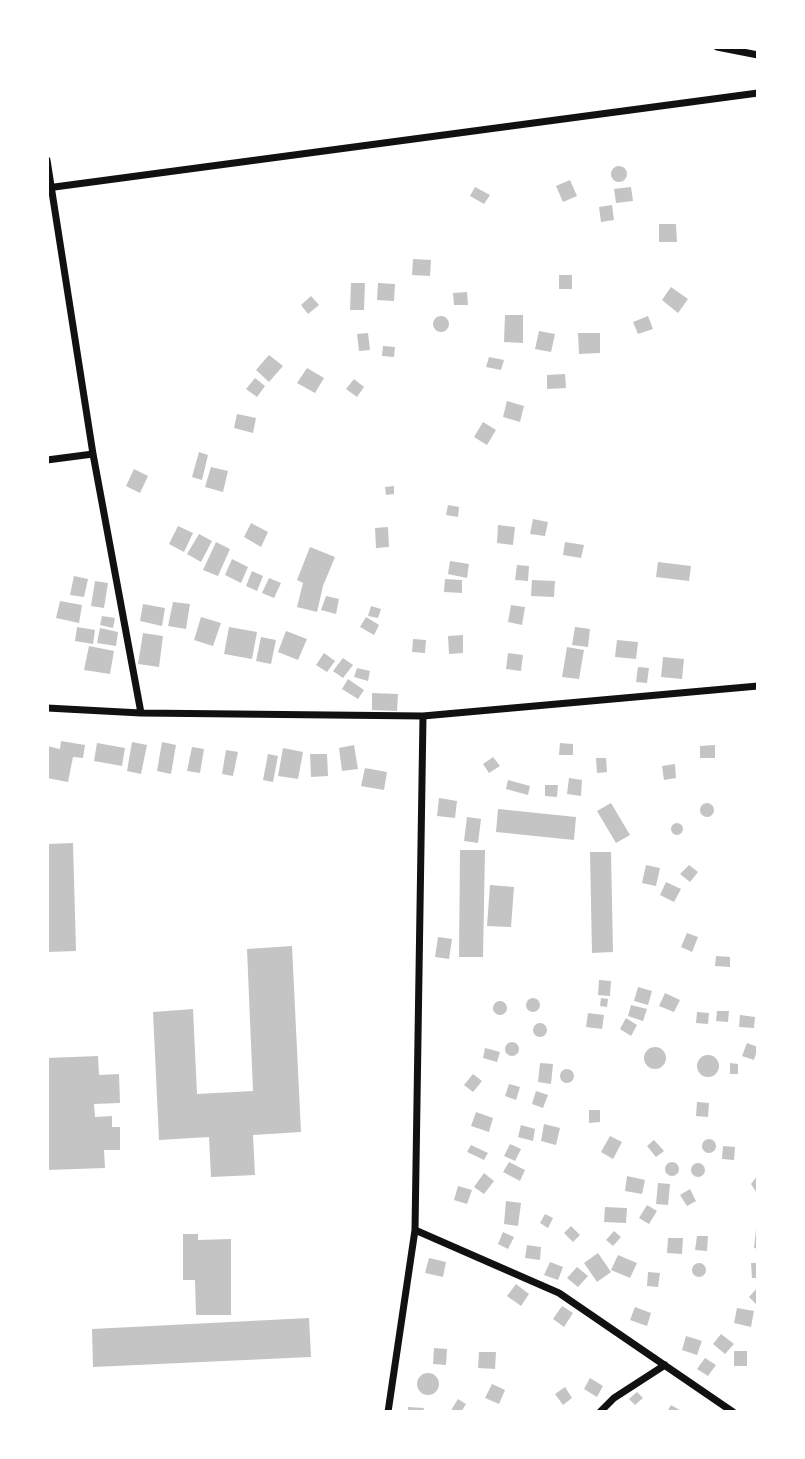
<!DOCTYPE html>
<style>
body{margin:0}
#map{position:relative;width:805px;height:1459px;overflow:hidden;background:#fff;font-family:Raleway,sans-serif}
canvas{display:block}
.frame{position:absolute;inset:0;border:49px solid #fff;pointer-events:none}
</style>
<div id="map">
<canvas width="805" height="1459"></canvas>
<div class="frame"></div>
</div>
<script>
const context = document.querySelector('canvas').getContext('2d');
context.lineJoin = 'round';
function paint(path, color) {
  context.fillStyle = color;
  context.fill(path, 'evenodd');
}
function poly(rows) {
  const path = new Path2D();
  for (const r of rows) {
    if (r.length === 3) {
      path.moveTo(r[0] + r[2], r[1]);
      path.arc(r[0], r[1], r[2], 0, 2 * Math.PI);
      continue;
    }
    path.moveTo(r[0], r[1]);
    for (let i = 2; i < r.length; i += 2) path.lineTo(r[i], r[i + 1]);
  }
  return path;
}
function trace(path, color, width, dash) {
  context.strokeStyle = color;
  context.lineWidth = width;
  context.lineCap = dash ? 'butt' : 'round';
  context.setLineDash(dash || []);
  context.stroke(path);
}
const building = poly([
 [619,174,8],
 [570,180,577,196,563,202,556,186],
 [475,187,490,195,484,204,470,196],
 [631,187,633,201,616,203,614,189],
 [612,205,614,220,601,222,599,207],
 [659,224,676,224,677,242,659,242],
 [413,259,431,260,430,276,412,275],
 [559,275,572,275,572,289,559,289],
 [351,283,365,283,364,310,350,310],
 [378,283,395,284,394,301,377,300],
 [671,287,688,299,678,313,662,300],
 [467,292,468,305,454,305,453,293],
 [311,296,319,305,308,314,301,305],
 [505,315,523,315,523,343,504,342],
 [441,324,8],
 [648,316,653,329,638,334,633,322],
 [539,331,555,334,551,352,535,349],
 [368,333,370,350,359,351,357,334],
 [578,333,600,333,600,353,579,354],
 [383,346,395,347,394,357,382,356],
 [269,355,283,366,269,382,256,370],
 [489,357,504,360,501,370,486,367],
 [307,368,324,378,315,393,297,383],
 [565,374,566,388,547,389,547,375],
 [255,378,265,386,257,397,246,389],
 [354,379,364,387,357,397,346,389],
 [507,401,524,406,520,422,503,417],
 [237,414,256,418,253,433,234,428],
 [483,422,496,430,487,445,474,437],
 [199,452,208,455,202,480,192,477],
 [211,467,228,471,223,492,205,487],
 [134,469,148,476,140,493,126,486],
 [394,486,394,494,386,495,385,487],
 [448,505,459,507,458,517,446,515],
 [533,519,548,522,545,536,530,534],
 [251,523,268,532,261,547,244,537],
 [498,525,515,527,513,545,497,543],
 [178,526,193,533,184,552,169,544],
 [388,527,389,547,376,548,375,528],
 [199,534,212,541,201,562,187,554],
 [216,542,230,549,218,576,203,570],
 [565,542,584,545,581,558,563,555],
 [310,547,335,557,323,586,317,612,297,607,303,583,297,580],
 [232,559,248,567,241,583,225,575],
 [450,561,469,564,467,578,448,574],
 [658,562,691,566,689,581,656,577],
 [517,565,529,566,528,581,515,580],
 [252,571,263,576,257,591,246,586],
 [74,576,88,579,84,597,70,595],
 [269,578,281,583,274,598,262,593],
 [445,579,462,580,462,593,444,592],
 [532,580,555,581,554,597,531,596],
 [95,581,108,583,104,608,91,606],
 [326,596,339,599,336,614,321,610],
 [60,601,82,605,79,623,56,618],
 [173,602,190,604,186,629,168,626],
 [143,604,165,608,162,626,140,621],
 [511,605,525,607,522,625,508,622],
 [371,606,381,609,378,618,368,616],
 [102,616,115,618,113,628,100,625],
 [201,617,221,623,213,646,194,640],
 [366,617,379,625,374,635,360,627],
 [77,627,95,630,93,644,75,641],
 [229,627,257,632,252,659,224,654],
 [575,627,590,629,588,647,572,645],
 [100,628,118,632,116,646,97,643],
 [286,631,307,639,298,660,278,652],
 [143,633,163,636,159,667,138,664],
 [463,635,463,653,449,654,448,636],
 [261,637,276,640,271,664,256,661],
 [413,639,426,640,425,653,412,652],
 [617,640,638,642,636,659,615,657],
 [89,646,114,651,110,674,84,670],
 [567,647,584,650,579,679,562,677],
 [324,653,335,661,327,672,316,665],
 [508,653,523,655,521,671,506,669],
 [663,657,684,659,682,679,661,677],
 [343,658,353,665,343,678,333,671],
 [638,667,649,668,647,683,636,682],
 [357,668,370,671,368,681,354,677],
 [348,679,364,690,358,699,342,689],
 [372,693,398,694,397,711,372,710],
 [61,741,85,745,83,758,73,757,68,782,47,778,47,746,60,749],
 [132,742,147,745,141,774,127,771],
 [162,742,176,745,171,774,157,771],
 [97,743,125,748,122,766,94,761],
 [560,743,573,744,573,755,559,755],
 [354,745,358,769,342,771,339,748],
 [715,745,715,758,700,758,700,746],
 [192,747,204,749,200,773,187,771],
 [283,748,303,752,298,779,278,776],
 [226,750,238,752,233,776,222,774],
 [268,754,278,756,273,782,263,780],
 [310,754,327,754,328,776,311,777],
 [493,757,500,766,489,773,483,764],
 [596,758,606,758,607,772,597,773],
 [675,764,676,778,664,780,662,766],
 [365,768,387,772,384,790,361,786],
 [569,778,582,780,581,796,567,794],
 [508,780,530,786,528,795,506,789],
 [545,785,558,785,557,797,545,796],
 [439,798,457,801,455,818,437,816],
 [707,810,7],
 [611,803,630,835,616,843,597,811],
 [498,809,576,817,574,840,496,832],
 [467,817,481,819,478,843,464,841],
 [677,829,6],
 [73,843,76,951,47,952,47,844],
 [460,850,485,850,483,957,459,957],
 [590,852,611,852,613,952,592,953],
 [646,865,660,868,656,886,642,883],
 [689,865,698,872,690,882,680,874],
 [666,882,681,889,674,902,660,895],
 [490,885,514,887,511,927,487,926],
 [687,933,698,937,692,952,681,947],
 [438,937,452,939,449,959,435,957],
 [292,946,301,1132,253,1135,255,1175,211,1177,209,1137,159,1140,153,1012,193,1009,197,1094,253,1091,247,949],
 [716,956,730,957,730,967,715,966],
 [599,980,611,981,610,996,598,995],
 [638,987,652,991,648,1005,634,1001],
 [665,993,680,1000,674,1012,659,1006],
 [533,1005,7],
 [601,998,608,999,607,1007,600,1006],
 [500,1008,7],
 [631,1005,647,1009,643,1021,628,1016],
 [717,1011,729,1011,728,1022,716,1021],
 [697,1012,709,1013,708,1024,696,1023],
 [588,1013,604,1015,602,1029,586,1027],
 [740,1015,755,1017,754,1028,739,1027],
 [626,1018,637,1025,631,1036,620,1029],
 [540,1030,7],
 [512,1049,7],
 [747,1043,758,1047,754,1060,742,1056],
 [655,1058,11],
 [485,1048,500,1052,497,1062,483,1058],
 [708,1066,11],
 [98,1056,99,1075,119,1074,120,1103,94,1104,95,1117,112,1116,112,1127,120,1127,120,1150,104,1150,105,1168,47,1170,47,1058],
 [540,1063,553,1064,551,1084,538,1082],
 [730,1063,738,1064,738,1074,730,1074],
 [567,1076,7],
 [473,1074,482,1081,473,1092,464,1085],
 [509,1084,520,1087,516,1100,505,1096],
 [536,1091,548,1095,543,1108,532,1104],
 [697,1102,709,1103,708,1117,696,1116],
 [589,1110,600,1110,600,1122,589,1123],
 [476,1112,493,1118,489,1132,471,1126],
 [544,1124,560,1128,556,1145,541,1141],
 [521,1125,535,1129,533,1141,518,1137],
 [610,1136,622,1142,613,1159,601,1152],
 [709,1146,7],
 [654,1140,664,1151,656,1157,647,1146],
 [510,1144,521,1149,515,1161,504,1156],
 [471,1145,488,1153,484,1160,467,1152],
 [723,1146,735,1147,734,1160,722,1159],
 [672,1169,7],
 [509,1162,525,1170,520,1181,503,1172],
 [698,1170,7],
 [484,1173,494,1181,484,1194,474,1187],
 [758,1175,758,1195,751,1184],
 [627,1176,645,1180,642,1194,625,1191],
 [658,1183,670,1184,668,1205,656,1204],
 [458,1186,472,1190,467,1204,454,1200],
 [690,1189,696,1201,687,1206,680,1195],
 [506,1201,521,1203,518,1226,504,1224],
 [647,1205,657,1211,649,1224,639,1218],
 [605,1207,627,1208,626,1223,604,1222],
 [545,1214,553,1218,548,1228,540,1223],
 [571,1226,580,1235,573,1242,564,1233],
 [756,1229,758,1229,758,1249,754,1248],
 [614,1231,621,1237,613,1246,606,1240],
 [503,1232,514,1237,508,1249,498,1244],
 [183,1234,198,1234,198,1240,231,1239,231,1315,196,1315,195,1280,183,1280],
 [697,1236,708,1236,707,1251,695,1250],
 [668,1238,683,1238,682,1254,667,1253],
 [527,1245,541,1247,540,1260,525,1258],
 [598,1253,611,1272,597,1282,584,1263],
 [618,1255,637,1263,630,1278,611,1270],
 [429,1258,446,1262,443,1277,425,1273],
 [550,1262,563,1267,558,1280,544,1275],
 [699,1270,7],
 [751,1263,758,1263,758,1278,752,1278],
 [577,1267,588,1276,578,1287,567,1278],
 [648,1272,660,1273,658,1287,647,1286],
 [516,1284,529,1294,521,1306,507,1296],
 [758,1287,758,1306,749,1297],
 [562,1306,573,1313,564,1327,553,1319],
 [635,1307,651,1313,647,1326,630,1320],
 [737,1308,754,1311,751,1327,734,1323],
 [309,1318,311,1357,93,1367,92,1329],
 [721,1334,734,1344,725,1354,713,1344],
 [686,1336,702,1341,697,1355,682,1350],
 [434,1348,447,1349,446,1365,433,1364],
 [734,1351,747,1351,747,1366,734,1366],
 [479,1352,496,1352,495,1369,478,1368],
 [705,1358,716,1365,708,1376,697,1369],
 [428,1384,11],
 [590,1378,603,1386,597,1397,584,1389],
 [492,1384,505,1390,499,1404,485,1398],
 [565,1387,572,1398,563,1405,555,1394],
 [637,1392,643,1398,635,1405,629,1399],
 [458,1399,466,1404,461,1412,450,1412],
 [671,1405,683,1412,667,1412],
 [408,1407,424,1408,423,1412,408,1412]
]);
const minor = poly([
 [717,47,758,55],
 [47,160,93,454,141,713],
 [47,188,758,93],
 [47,460,93,454],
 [47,708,141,713,423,716,758,686],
 [423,716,415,1230,559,1293,733,1412],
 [388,1412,415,1230],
 [600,1412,614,1398,665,1365]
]);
paint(building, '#c4c4c4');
trace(minor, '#111', 7);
</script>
